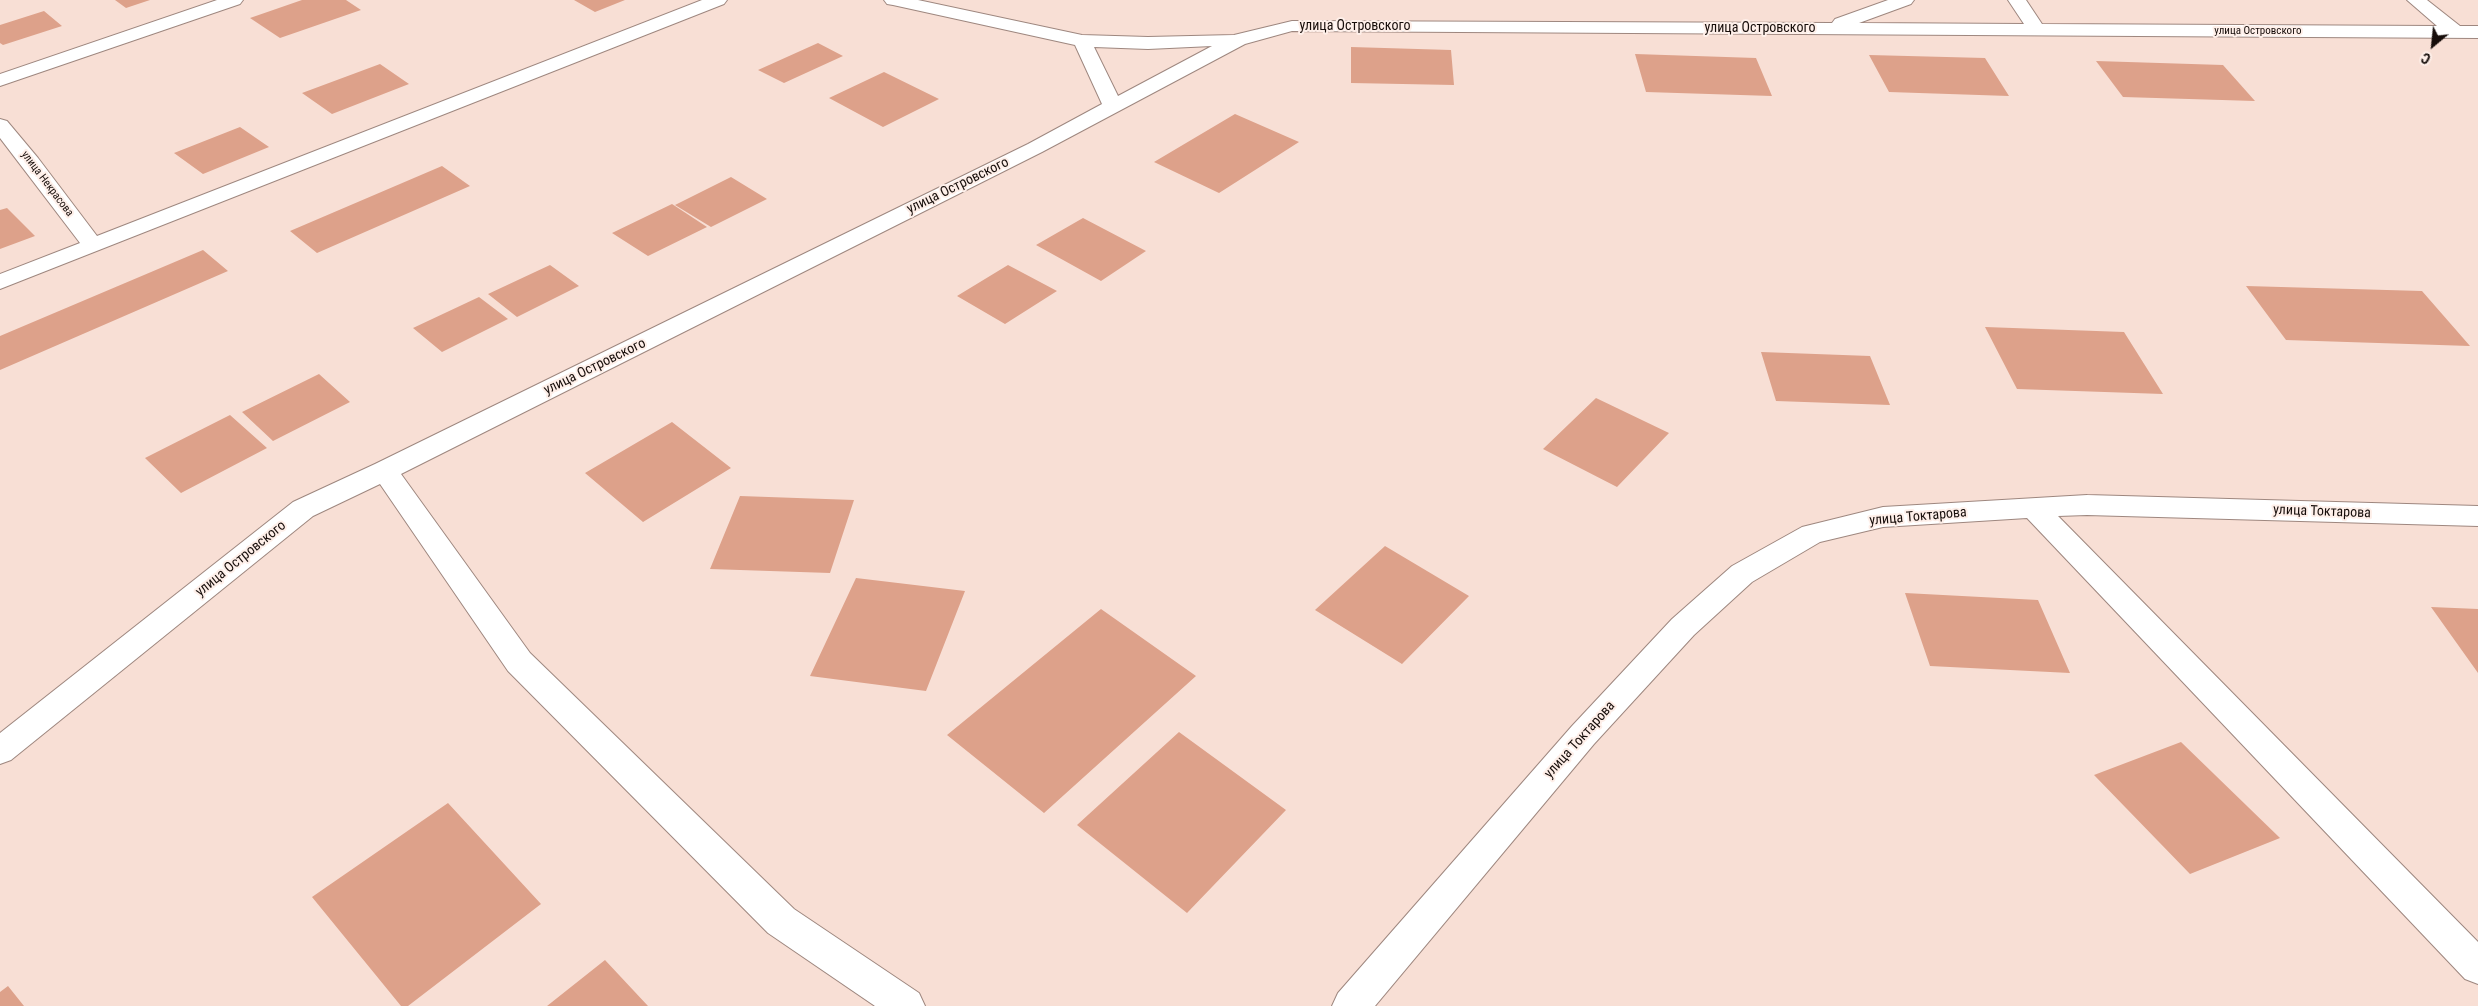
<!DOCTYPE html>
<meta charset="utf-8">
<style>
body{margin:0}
#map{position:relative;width:2478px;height:1006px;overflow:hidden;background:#f8dfd5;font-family:"Roboto Condensed",sans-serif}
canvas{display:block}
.north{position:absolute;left:2408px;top:20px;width:50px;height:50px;-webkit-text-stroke:4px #feefe9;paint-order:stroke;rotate:208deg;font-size:14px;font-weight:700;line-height:20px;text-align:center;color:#160d0a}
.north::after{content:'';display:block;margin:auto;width:18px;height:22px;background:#160d0a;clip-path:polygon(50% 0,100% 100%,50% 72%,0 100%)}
</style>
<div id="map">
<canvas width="2478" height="1006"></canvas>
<div class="north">С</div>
</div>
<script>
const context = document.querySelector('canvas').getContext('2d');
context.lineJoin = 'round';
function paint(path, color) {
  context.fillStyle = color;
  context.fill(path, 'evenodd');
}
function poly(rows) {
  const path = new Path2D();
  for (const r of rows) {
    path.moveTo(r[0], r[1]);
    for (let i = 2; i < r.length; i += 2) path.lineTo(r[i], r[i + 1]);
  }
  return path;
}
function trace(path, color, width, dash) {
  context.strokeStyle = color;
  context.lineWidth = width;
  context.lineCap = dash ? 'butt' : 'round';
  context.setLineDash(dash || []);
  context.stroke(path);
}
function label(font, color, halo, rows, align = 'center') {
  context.font = font + ' "Roboto Condensed",sans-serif';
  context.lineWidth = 4;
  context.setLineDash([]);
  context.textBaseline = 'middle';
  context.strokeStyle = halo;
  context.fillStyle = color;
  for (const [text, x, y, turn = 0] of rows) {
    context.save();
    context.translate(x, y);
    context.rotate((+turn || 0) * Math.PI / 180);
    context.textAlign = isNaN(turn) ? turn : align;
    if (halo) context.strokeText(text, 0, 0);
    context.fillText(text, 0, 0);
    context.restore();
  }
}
const building = poly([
 [115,0,150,0,126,8],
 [302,0,346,0,361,10,280,38,250,18],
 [574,0,625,0,595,12],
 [44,11,62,26,3,45,0,43,0,25],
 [818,43,843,56,784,83,758,70],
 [1351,47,1451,50,1454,85,1351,83],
 [1635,54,1756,58,1772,96,1646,92],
 [1869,55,1985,58,2009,96,1889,92],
 [2096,61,2223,65,2255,101,2123,97],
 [380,64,409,84,332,114,302,93],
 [884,72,939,99,883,127,829,98],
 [1235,114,1299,142,1219,193,1154,162],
 [240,127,269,147,203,174,174,153],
 [442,166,470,186,317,253,290,231],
 [731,177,767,199,711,227,675,205],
 [672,204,707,227,648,256,612,233],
 [7,208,35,236,0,249,0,210],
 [1083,218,1146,251,1101,281,1036,245],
 [203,250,228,271,0,370,0,336],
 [550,265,579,286,517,317,488,294],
 [1008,265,1057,291,1005,324,957,296],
 [2246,286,2422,291,2470,346,2286,340],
 [479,297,508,319,442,352,413,328],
 [1985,327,2124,332,2163,394,2017,389],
 [1761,352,1870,356,1890,405,1776,401],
 [319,374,350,402,273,441,242,412],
 [1596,398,1669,433,1617,487,1543,449],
 [230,415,267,448,181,493,145,458],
 [672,422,731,468,643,522,585,473],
 [740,496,854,500,830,573,710,569],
 [1385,546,1469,596,1402,664,1315,610],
 [856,578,965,591,926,691,810,676],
 [1905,593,2038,600,2070,673,1930,666],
 [2431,607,2478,609,2478,673],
 [1101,609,1196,676,1044,813,947,735],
 [1179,732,1286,810,1187,913,1077,825],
 [2181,742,2280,838,2190,874,2094,775],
 [448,803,541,904,408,1006,401,1006,312,897],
 [605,960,648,1006,547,1006],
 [8,986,24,1006,0,1006,0,992]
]);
const minor = poly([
 [217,0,243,0,240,4,0,86,0,74,217,0],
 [702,0,727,0,724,4,0,289,0,274,80,243,0,138,0,119,7,121,38,158,97,236,702,0],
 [884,0,918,0,1082,35,1148,37,1234,35,1292,21,1832,23,1835,19,1888,0,1914,0,1911,4,1859,23,2024,24,2008,0,2026,0,2042,24,2437,26,2407,0,2427,0,2460,26,2478,26,2478,38,1292,31,1245,44,1042,152,401,474,530,653,794,909,919,993,925,1006,875,1006,768,933,508,671,380,484,313,516,11,760,0,764,0,733,293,502,375,464,1028,144,1102,104,1075,45,893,5,887,4,884,0],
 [1212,46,1118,96,1094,47,1148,49,1212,46],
 [2087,495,2478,506,2478,526,2087,515,2058,516,2478,942,2478,984,2465,979,2027,518,1883,527,1820,542,1752,582,1694,635,1594,744,1375,1006,1332,1006,1338,993,1572,726,1672,619,1732,566,1802,527,1883,507,2087,495]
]);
const farStreetnames = [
 ["улица Островского",2258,31],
 ["улица Некрасова",47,184,53]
];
const streetNames = [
 ["улица Островского",1355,26],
 ["улица Островского",1760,28],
 ["улица Островского",958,186,-26],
 ["улица Островского",595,367,-26],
 ["улица Токтарова",2322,512,2],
 ["улица Токтарова",1918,517,-5],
 ["улица Островского",241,559,-39],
 ["улица Токтарова",1580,740,-48]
];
paint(building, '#dda18a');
trace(minor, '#9e877f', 2);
paint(minor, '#fff');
label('11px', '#160d0a', '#feefe9', farStreetnames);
label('14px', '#160d0a', '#feefe9', streetNames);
</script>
